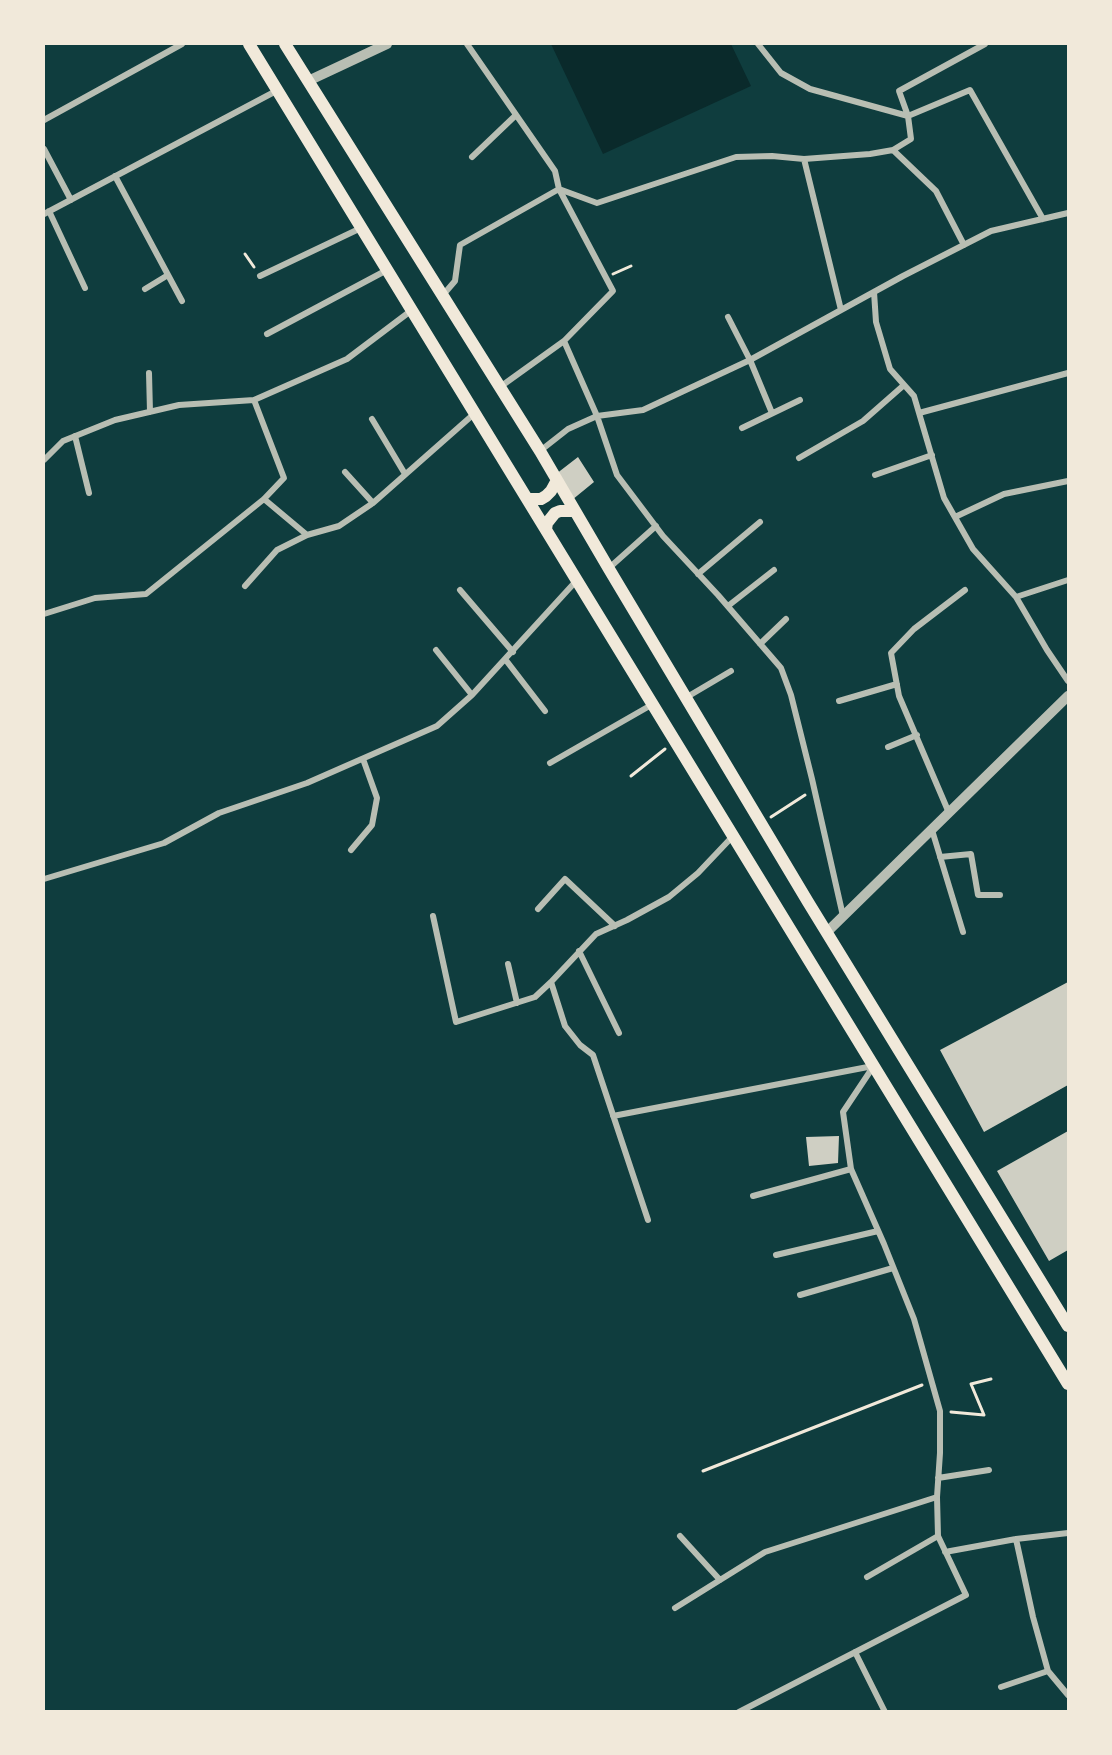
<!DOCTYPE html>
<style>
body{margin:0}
#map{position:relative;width:1112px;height:1755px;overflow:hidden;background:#0f3d3e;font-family:Lato,sans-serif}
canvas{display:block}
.frame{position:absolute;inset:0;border:45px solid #f1e9da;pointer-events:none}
</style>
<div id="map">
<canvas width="1112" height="1755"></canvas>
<div class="frame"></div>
</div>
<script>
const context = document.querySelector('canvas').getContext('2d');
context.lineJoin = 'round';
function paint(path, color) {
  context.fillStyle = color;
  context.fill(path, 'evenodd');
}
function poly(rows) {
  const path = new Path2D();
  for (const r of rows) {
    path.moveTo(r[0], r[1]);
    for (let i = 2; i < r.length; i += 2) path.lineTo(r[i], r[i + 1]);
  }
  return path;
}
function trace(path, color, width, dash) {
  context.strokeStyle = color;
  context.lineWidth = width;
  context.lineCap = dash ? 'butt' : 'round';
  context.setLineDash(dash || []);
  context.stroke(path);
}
const water = poly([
 [551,44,731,44,751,86,603,154]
]);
const building = poly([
 [578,457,594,482,572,500,556,474],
 [1068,982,1068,1085,984,1132,940,1050],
 [1068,1131,1068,1250,1049,1261,997,1171],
 [839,1136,838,1163,809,1166,806,1137]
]);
const path = poly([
 [245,254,254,267],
 [613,274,631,266],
 [631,776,665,749],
 [771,817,805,795],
 [951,1412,984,1415,971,1384,991,1379],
 [703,1471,922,1385]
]);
const minor = poly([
 [467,44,555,171,559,189,613,291,564,341,500,387],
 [758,44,781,73,810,89,908,116,970,90,1043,219],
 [44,120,182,44],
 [44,149,71,200],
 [893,150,936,191,964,245],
 [472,157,516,115],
 [804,159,841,310],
 [115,176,182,301],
 [49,211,85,288],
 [44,214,278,90],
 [260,276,361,228],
 [145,289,168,275],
 [874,292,876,322,890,369,914,396,944,498,973,549,1016,597,1047,650,1068,681],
 [443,295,455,281,460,245,559,189,597,203,736,157,772,156,804,159,870,154,893,150,911,139,908,116,899,91,985,44],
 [728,317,750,360,772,413],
 [267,334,387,270],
 [564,341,597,416,617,475,663,536,718,595,781,668,791,695,812,779,843,916],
 [149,373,150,412],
 [919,413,1068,373],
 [372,419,405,474],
 [742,428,800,400],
 [75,436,89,493],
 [540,451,568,429,597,416,643,410,750,360,903,276,991,231,1068,213],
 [799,458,863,421,904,385],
 [44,460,63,441,115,420,179,405,254,400,347,359,412,310],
 [345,472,373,503],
 [875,475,932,455],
 [264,499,307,535],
 [955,517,1004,494,1068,481],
 [609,568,656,526],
 [698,574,760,522],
 [245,586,277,550,307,535,339,526,373,503,475,413],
 [460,590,513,652],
 [1016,597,1068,580],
 [728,606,774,570],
 [44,614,95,598,146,594,264,499,284,478,254,400],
 [760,644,786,619],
 [436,650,472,695],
 [505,659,545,711],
 [687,697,731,671],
 [839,701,897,684],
 [888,747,917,735],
 [550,763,653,704],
 [949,813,899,696,891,653,914,629,965,590],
 [932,830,963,932],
 [351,850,372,825,377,798,363,759],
 [940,857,971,854,978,895,1000,895],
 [44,879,164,843,219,813,307,783,437,726,472,695,577,580],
 [538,909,565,879,615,926],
 [433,916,456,1022,535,997,551,982,596,934,627,920,669,897,698,873,733,836],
 [579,951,619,1033],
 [508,964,517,1003],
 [551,982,565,1026,580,1045,593,1055,648,1220],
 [613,1116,873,1066],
 [753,1196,851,1169],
 [776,1255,878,1231],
 [800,1295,893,1268],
 [938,1478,989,1470],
 [680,1536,720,1580],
 [1016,1539,1033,1617,1048,1671,1068,1695],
 [945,1552,1016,1539,1068,1533],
 [867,1577,938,1536],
 [675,1608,765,1552,937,1497],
 [855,1652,885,1712],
 [1001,1687,1048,1671],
 [739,1712,966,1595,938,1536,937,1497,940,1453,940,1411,914,1319,884,1244,851,1169,843,1112,873,1067]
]);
const tertiary = poly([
 [308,81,387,44],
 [827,932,1068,696]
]);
const secondary = poly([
 [249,44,1068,1384],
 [285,44,540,451,609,569,808,902,1068,1326],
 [527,499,541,499,546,496,551,491,557,480],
 [546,529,547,523,555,513,560,511,575,511]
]);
paint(water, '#0a2a2b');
paint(building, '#cfcfc3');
trace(path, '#f1e9da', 3);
trace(minor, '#b8beb3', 6);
trace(tertiary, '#b8beb3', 10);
trace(secondary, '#f1e9da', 12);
</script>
